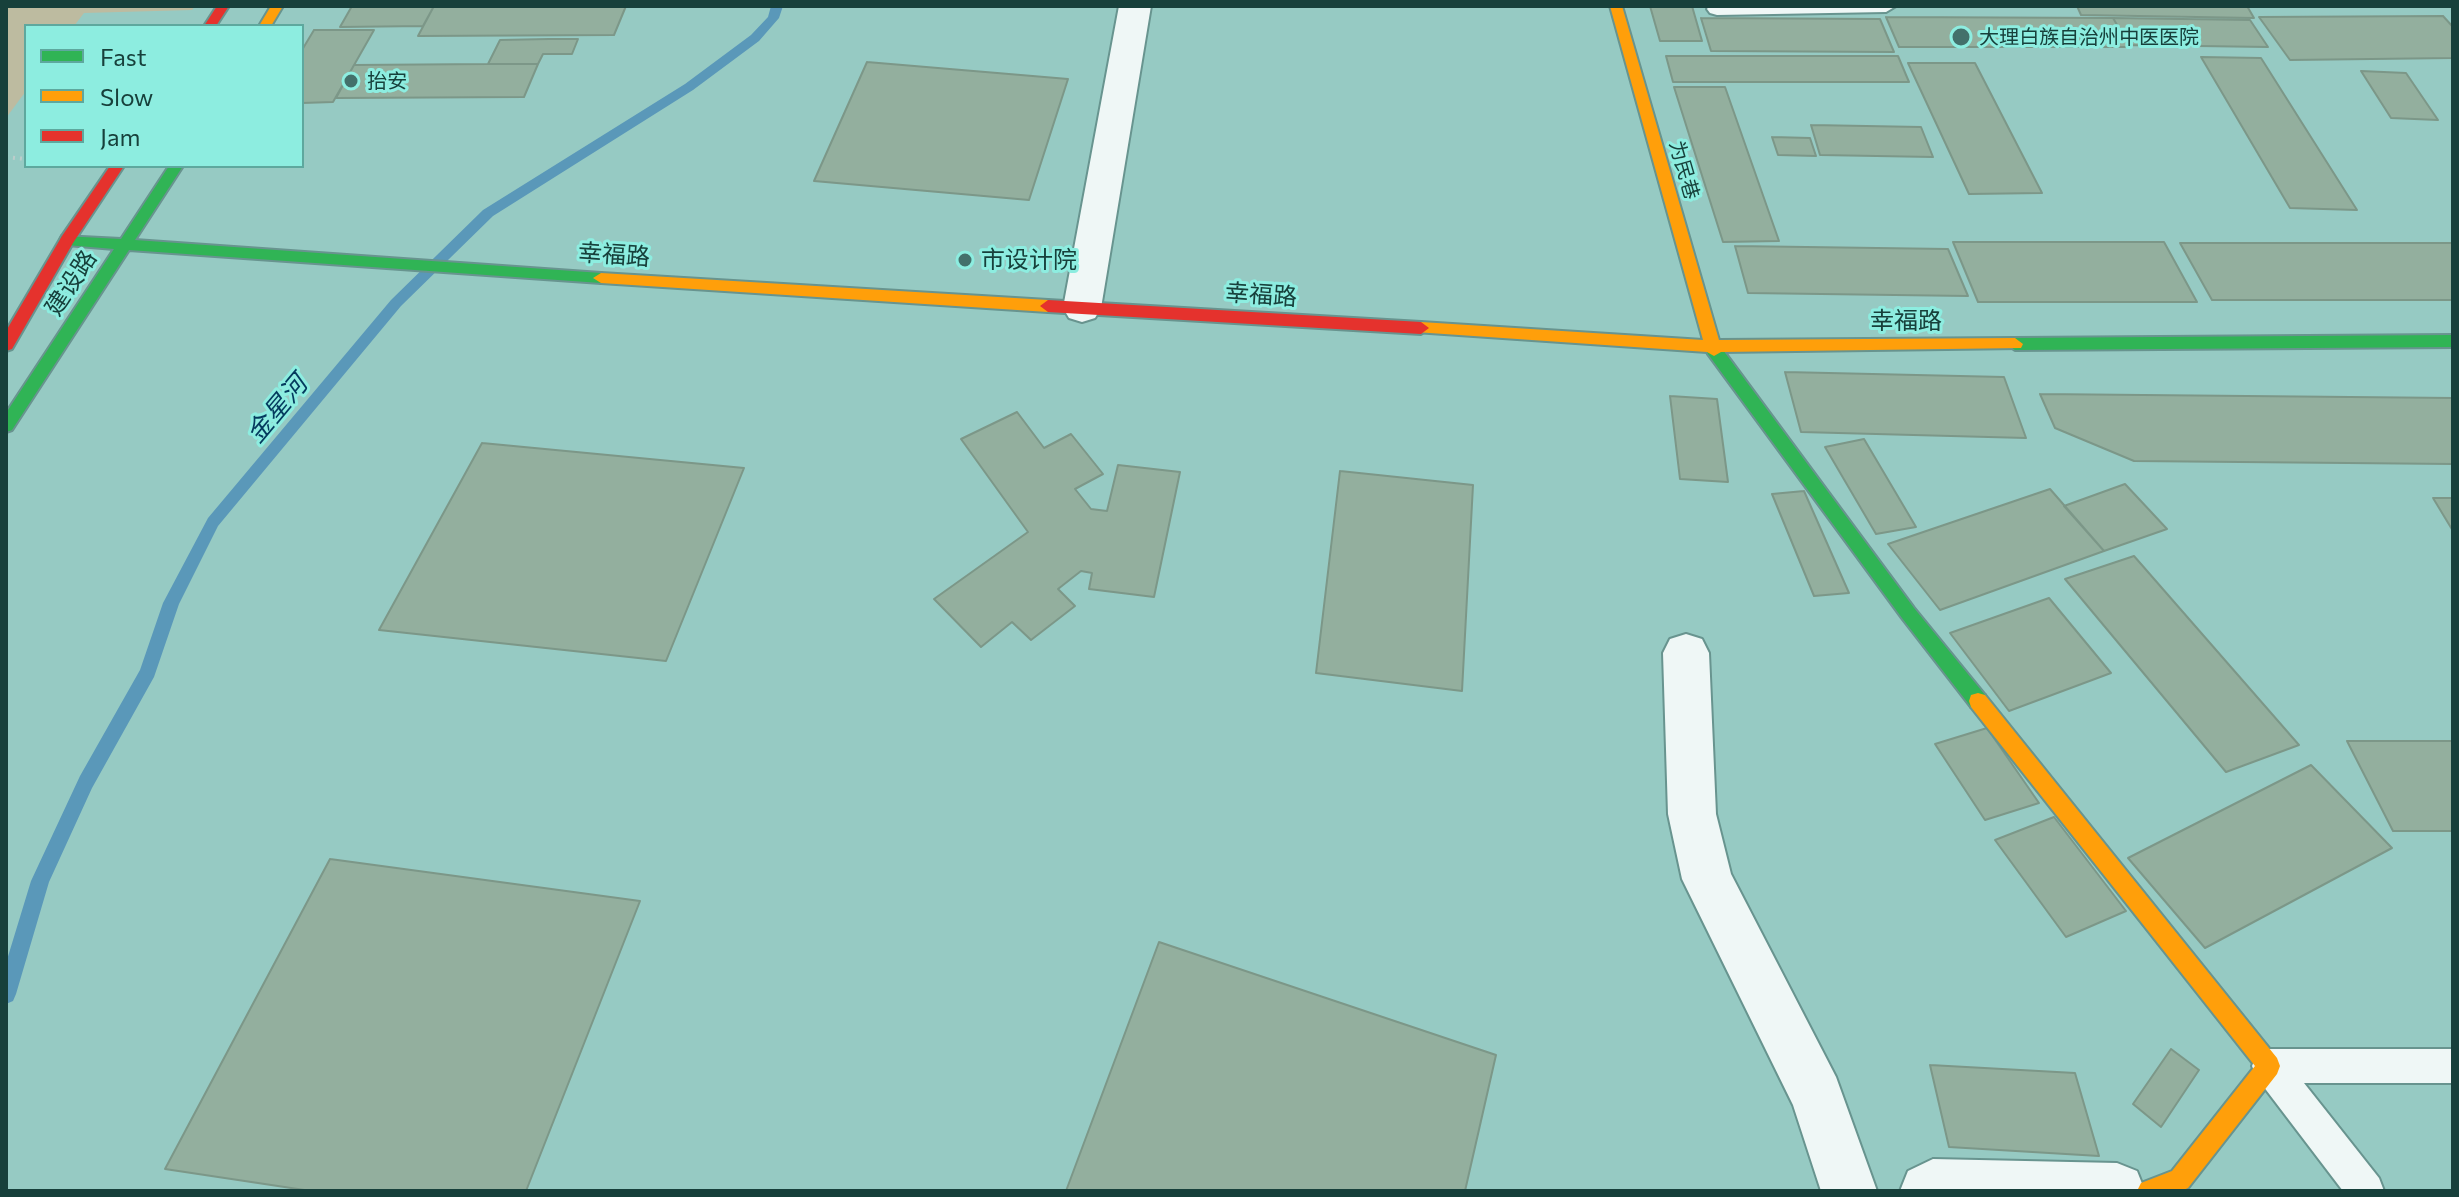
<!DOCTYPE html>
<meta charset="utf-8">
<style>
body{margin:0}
#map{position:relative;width:2459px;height:1197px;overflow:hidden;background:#96cac3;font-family:Commissioner,sans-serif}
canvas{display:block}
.frame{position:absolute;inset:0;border:8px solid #17403b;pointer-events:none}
.legend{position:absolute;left:24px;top:24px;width:280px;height:144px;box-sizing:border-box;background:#8dede0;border:2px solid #5ea89e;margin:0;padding:10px 14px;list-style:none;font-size:24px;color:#17403b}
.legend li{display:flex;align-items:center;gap:16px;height:40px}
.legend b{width:40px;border:2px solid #5ea89e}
</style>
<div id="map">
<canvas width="2459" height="1197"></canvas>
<div class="frame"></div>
<ul class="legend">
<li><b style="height:10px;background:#30b455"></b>Fast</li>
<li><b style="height:10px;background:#ff9f0a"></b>Slow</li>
<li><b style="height:10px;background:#e5322d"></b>Jam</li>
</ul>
</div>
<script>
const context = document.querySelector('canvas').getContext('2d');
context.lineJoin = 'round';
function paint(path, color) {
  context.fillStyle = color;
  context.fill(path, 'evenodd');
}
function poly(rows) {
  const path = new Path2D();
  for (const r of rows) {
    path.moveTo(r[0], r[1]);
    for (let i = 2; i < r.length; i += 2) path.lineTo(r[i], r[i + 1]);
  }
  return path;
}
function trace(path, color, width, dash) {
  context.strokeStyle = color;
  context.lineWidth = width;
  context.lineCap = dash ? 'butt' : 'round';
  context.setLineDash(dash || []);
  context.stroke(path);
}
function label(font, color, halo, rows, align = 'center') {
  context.font = font + ' Commissioner,"Noto Sans SC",sans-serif';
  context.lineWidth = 6;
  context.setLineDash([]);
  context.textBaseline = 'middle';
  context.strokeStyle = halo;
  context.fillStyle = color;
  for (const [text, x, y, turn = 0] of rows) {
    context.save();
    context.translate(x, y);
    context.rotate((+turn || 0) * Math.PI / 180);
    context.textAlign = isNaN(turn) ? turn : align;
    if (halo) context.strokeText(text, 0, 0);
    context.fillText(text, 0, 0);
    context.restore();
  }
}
const green = poly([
 [6,6,195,6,192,10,84,13,74,26,26,26,26,91,6,118]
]);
const stream = poly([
 [771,6,783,6,779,18,759,41,693,90,493,216,401,306,218,526,179,604,154,677,92,788,49,882,16,994,13,1001,6,1004,6,963,31,881,80,776,140,670,163,603,208,518,391,300,483,210,685,84,751,35,768,17,771,6]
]);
const building = poly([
 [352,6,434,6,423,26,340,27,352,6],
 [434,6,626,6,614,35,418,36,434,6],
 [1650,6,1692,6,1702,41,1660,41,1650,6],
 [2077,6,2247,6,2254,18,2081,15,2077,6],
 [2443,16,2453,27,2453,58,2290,60,2259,17,2443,16],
 [1886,17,2113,18,2130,47,1899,47,1886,17],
 [1701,18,1880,19,1894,52,1711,51,1701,18],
 [2113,18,2250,20,2268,47,2129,45,2113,18],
 [314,30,374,30,333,102,302,103,302,50,314,30],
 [549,39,578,39,572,54,543,54,538,64,488,64,500,40,549,39],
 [1666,56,1898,56,1909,82,1673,82,1666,56],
 [2201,57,2261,58,2357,210,2290,208,2201,57],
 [867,62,1068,79,1029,200,814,181,867,62],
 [1908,63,1975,63,2042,193,1969,194,1908,63],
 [488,64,538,64,524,97,336,98,354,65,488,64],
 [2361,71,2406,73,2438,120,2391,118,2361,71],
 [1674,87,1725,87,1779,241,1723,242,1674,87],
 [1811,125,1921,127,1933,157,1820,155,1811,125],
 [1772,137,1810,138,1816,156,1778,155,1772,137],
 [1953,242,2164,242,2197,302,1978,302,1953,242],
 [2180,243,2453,243,2453,300,2212,300,2180,243],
 [1735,246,1948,249,1968,296,1748,293,1735,246],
 [1785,372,2004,377,2026,438,1801,432,1785,372],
 [2040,394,2453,398,2453,464,2134,461,2055,428,2040,394],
 [1670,396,1717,399,1728,482,1680,479,1670,396],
 [1017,412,1044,448,1071,434,1103,474,1075,489,1091,509,1107,511,1118,465,1180,472,1154,597,1089,589,1092,573,1081,571,1058,589,1075,606,1031,640,1012,622,981,647,934,599,1028,532,961,439,1017,412],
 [1864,439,1916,527,1876,534,1825,447,1864,439],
 [482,443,744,468,666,661,379,630,482,443],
 [1340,471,1473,485,1462,691,1316,673,1340,471],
 [2125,484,2167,529,2104,551,2064,506,2125,484],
 [2050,489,2104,551,1940,610,1888,544,2050,489],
 [1804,491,1849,593,1814,596,1772,494,1804,491],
 [2433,498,2453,498,2453,531,2433,498],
 [2134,556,2299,745,2226,772,2065,579,2134,556],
 [2049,598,2111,673,2009,711,1950,633,2049,598],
 [1987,728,2039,803,1985,820,1935,744,1987,728],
 [2347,741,2453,741,2453,831,2393,831,2347,741],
 [2311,765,2392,848,2205,948,2128,858,2311,765],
 [2054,817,2126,911,2066,937,1995,840,2054,817],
 [330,859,640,901,526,1191,311,1191,165,1169,330,859],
 [1159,942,1496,1055,1465,1191,1066,1191,1159,942],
 [2171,1049,2199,1070,2161,1127,2133,1104,2171,1049],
 [1930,1065,2075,1073,2099,1156,1949,1147,1930,1065]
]);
const path = poly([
 [6,157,26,159]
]);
const lane = poly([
 [1709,6,1896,6,1886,12,1717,15,1710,13,1707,9,1709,6],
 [2269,1049,2453,1049,2453,1083,2304,1083,2379,1178,2384,1191,2343,1191,2257,1078,2252,1066,2257,1054,2269,1049]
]);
const street = poly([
 [1119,6,1151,6,1101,308,1095,318,1082,322,1069,318,1063,308,1119,6],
 [1686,634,1702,639,1709,653,1716,814,1731,874,1836,1077,1877,1191,1821,1191,1793,1105,1682,879,1668,814,1663,653,1670,639,1686,634],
 [1933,1159,2117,1163,2137,1171,2145,1191,1900,1191,1908,1171,1933,1159]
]);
const fast = poly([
 [169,166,183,166,135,240,601,273,609,278,601,283,129,250,12,430,6,432,6,413,114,249,67,245,60,240,62,236,121,239,169,166],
 [2453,335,2453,347,2015,350,2007,344,2015,338,2453,335],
 [1714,344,1720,346,1914,608,1985,695,1987,701,1985,707,1978,709,1971,707,1902,618,1708,354,1706,350,1714,344]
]);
const slow = poly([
 [271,6,283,6,271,26,259,26,271,6],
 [1610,6,1622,6,1719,340,2015,338,2023,344,2021,348,1721,352,1714,356,1707,352,1415,332,1413,328,1415,324,1421,322,1703,340,1610,6],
 [601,273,1048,300,1056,306,1048,312,601,283,593,278,601,273],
 [1978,693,1985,695,2277,1058,2280,1066,2277,1074,2188,1188,2181,1191,2137,1191,2141,1183,2172,1171,2255,1066,1971,707,1969,701,1971,695,1978,693]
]);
const jam = poly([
 [217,6,229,6,216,26,204,26,217,6],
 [110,166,124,166,73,243,12,349,6,351,6,331,62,236,110,166],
 [1048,300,1421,322,1429,328,1421,334,1048,312,1040,306,1048,300]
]);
const markers = [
 [1961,37,10,"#43706b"],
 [351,81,8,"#43706b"],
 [965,260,8,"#43706b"]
];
const farPoinames = [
 ["大理白族自治州中医医院",1979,37],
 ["抬安",367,81]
];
const farStreetnames = [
 ["为民巷",1684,170,74]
];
const streetNames = [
 ["幸福路",614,255,4],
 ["建设路",71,283,-57],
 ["幸福路",1261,295,4],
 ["幸福路",1906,321]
];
const poiNames = [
 ["市设计院",981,260]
];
const waterNames = [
 ["金星河",277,409,-50]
];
paint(green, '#bdbba0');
paint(stream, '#5a98b9');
paint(building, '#93af9e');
trace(building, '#7c9788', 2);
trace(lane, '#68948f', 4);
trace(street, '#68948f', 4);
trace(fast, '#68948f', 4);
trace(slow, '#68948f', 4);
trace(jam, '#68948f', 4);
trace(path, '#bccdcb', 4, [2, 5]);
paint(lane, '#eff7f6');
paint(street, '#eff7f6');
paint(fast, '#30b455');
paint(slow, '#ff9f0a');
paint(jam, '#e5322d');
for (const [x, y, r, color] of markers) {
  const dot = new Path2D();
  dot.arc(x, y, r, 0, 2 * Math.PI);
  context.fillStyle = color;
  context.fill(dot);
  trace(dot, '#8dede0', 3);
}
label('20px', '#17403b', '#8dede0', farPoinames, 'left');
label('20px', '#17403b', '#8dede0', farStreetnames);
label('24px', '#17403b', '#8dede0', streetNames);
label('24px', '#17403b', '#8dede0', poiNames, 'left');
label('italic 26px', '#043a5d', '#8dede0', waterNames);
</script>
